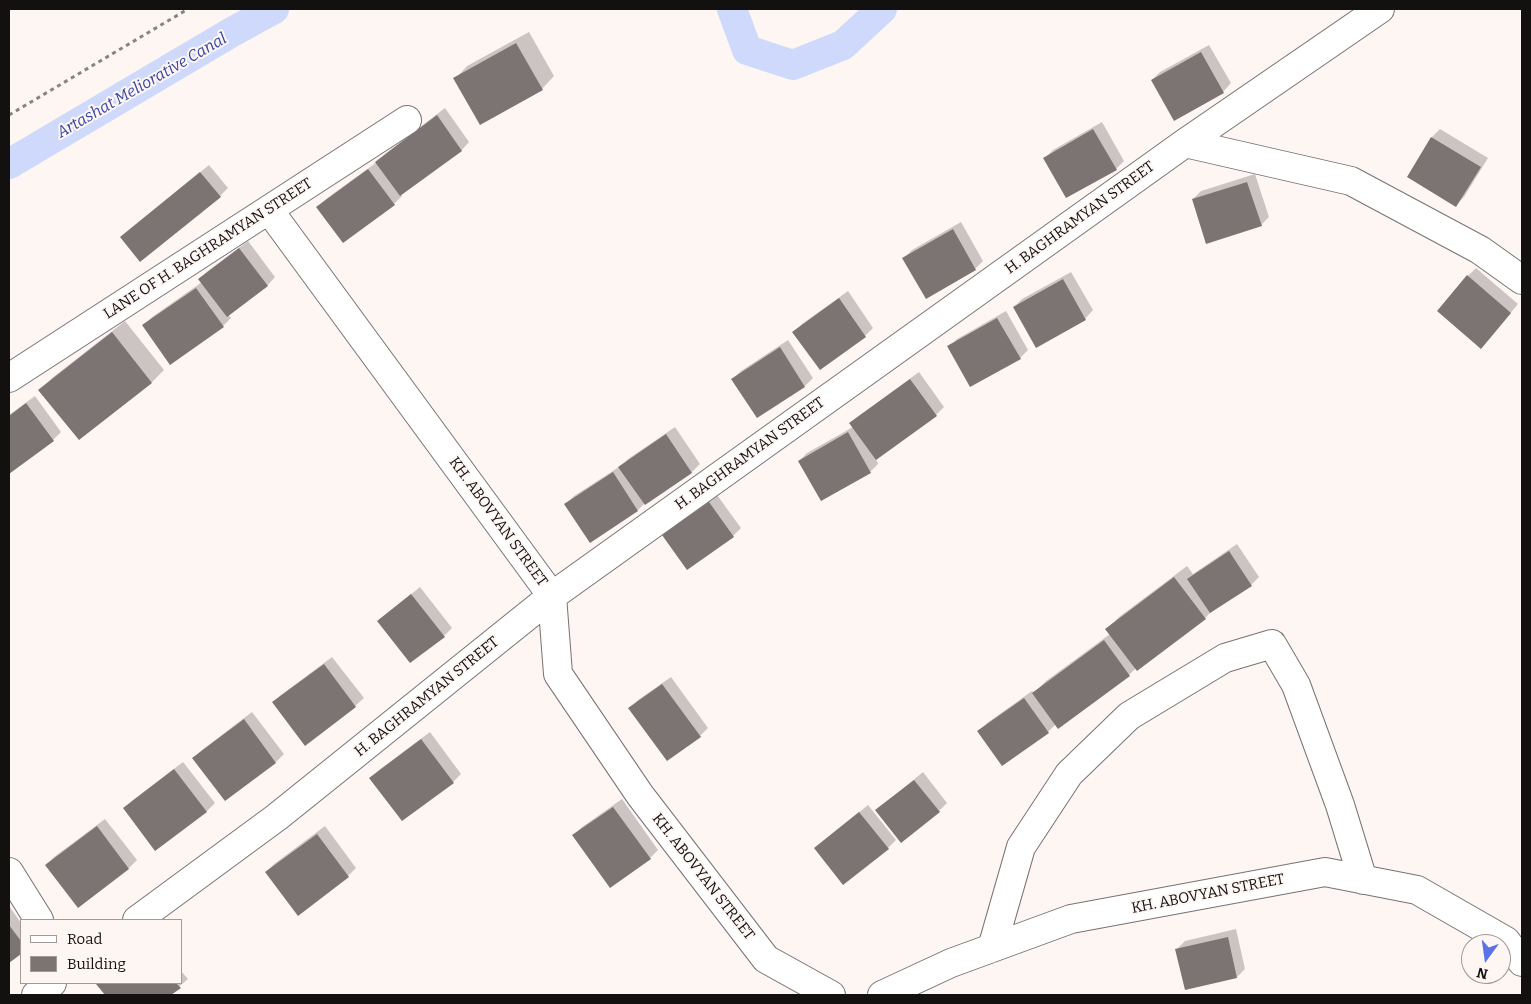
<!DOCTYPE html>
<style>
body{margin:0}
#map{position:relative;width:1531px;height:1004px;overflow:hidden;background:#fef6f3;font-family:Bitter,serif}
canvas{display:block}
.frame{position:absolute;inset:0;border:10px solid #131110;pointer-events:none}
.legend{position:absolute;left:20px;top:919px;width:162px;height:65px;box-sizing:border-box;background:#fef6f3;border:1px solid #a09a98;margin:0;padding:6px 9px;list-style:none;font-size:15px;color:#131110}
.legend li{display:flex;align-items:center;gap:10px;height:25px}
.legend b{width:25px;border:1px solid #a09a98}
.north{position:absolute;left:1461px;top:934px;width:50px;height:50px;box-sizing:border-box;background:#fef6f3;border:1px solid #a09a98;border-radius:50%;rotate:194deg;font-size:14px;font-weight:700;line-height:20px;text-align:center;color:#131110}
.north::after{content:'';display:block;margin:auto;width:18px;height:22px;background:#5b73e9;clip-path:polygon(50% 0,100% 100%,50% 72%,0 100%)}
</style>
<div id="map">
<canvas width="1531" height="1004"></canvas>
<div class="frame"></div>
<ul class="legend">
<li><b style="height:6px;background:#fff"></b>Road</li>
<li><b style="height:14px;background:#7b7472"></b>Building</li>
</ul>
<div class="north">N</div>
</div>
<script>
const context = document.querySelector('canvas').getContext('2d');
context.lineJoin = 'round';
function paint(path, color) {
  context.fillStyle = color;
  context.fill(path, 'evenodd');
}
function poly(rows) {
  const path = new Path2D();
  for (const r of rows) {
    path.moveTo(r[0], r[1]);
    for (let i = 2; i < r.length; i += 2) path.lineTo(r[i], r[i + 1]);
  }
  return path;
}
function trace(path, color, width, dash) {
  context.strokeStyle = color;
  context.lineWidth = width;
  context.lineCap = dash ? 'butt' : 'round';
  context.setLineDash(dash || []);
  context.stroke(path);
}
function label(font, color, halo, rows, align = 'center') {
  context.font = font + ' Bitter,serif';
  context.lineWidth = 4;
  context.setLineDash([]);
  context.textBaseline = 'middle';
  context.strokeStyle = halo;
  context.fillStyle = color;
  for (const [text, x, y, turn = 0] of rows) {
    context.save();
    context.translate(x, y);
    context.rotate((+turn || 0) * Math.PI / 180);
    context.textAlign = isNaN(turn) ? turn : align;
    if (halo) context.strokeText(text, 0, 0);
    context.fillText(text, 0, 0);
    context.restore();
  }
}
const shadow = poly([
 [529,32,554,76,542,89,455,79,467,66],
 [1209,45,1231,83,1223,92,1174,119,1152,80,1160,72],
 [445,108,469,142,461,151,401,194,402,196,394,204,344,241,318,207,326,199,377,162,385,154],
 [1102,122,1124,161,1116,169,1045,158,1053,150],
 [1440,129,1488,158,1464,197,1456,205,1409,176,1432,137],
 [209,165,228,188,220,196,121,237],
 [1255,174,1269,217,1261,225,1193,199,1201,191],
 [961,222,983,261,975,269,904,258,912,250],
 [248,241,275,277,267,286,228,314,231,318,223,326,144,325,152,317,202,282,200,279,208,271],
 [1476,268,1518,304,1489,339,1468,276],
 [1071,272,1093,310,1085,319,1036,346,1014,307,1022,299],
 [848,291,873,328,865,336,820,368,794,332,802,324],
 [1006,311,1028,350,1020,358,949,347,957,339],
 [125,321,164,370,152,382,79,439,40,390,52,378],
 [788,340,813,378,805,386,757,416,733,379,741,371],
 [919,372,944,407,936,415,876,459,878,464,870,472,799,461,807,453,853,427,851,424,859,416],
 [35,396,61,432,53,440,9,472,9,415],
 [675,427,700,464,692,472,645,503,638,510,566,504,574,496,622,465,628,459],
 [717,495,741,528,733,536,664,535,672,527],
 [1237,544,1259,577,1251,585,1213,610,1205,618,1136,668,1129,675,1056,724,1048,732,979,732,987,723,1032,691,1034,693,1046,681,1110,634,1107,629,1119,617,1187,566,1193,574],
 [420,587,452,628,444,636,378,621],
 [332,657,364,698,355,706,305,744,273,703,281,695],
 [671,677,708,728,700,736,667,760,630,708,638,700],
 [252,712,284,754,276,762,225,799,194,758,202,750],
 [430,732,461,774,453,782,371,778,379,770],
 [183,762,215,803,207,811,156,850,125,808,133,800],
 [923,772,947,803,939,811,877,810],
 [622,799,658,850,650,858,574,835,582,827],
 [868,805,896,840,888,848,815,848],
 [105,819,137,860,129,868,78,906,46,865,54,857],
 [325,826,356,868,348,876,266,872,274,864],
 [9,906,21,923,21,952,9,962],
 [1236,929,1245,969,1237,977,1177,949,1185,941],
 [181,971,188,979,169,995,106,995,98,984,181,983]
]);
const canal = poly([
 [732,9,747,50,793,65,843,45,882,9],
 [9,164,232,32,274,9]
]);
const building = poly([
 [516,43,543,90,480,125,453,78],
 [1201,52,1224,93,1174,121,1151,80],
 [437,115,462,151,400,196,375,162],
 [1093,129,1117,170,1066,198,1043,158],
 [1431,137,1481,167,1456,207,1407,177],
 [368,169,395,205,343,243,316,207],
 [200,172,221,197,140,262,120,237],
 [1247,182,1262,226,1206,244,1192,199],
 [953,229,976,270,926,299,902,258],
 [239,248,268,286,227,317,198,279],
 [1467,275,1511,313,1481,349,1437,311],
 [1063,279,1086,320,1036,348,1013,307],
 [196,288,224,327,170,365,142,325],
 [839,298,866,337,820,370,792,332],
 [997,318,1021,359,970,387,947,346],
 [112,332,152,383,79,440,38,390],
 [780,347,805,387,757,418,731,379],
 [910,379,937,416,876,460,849,423],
 [26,403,54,441,9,474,9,416],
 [848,432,871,473,821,501,798,461],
 [666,434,692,473,645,505,618,467],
 [613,472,638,511,590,543,564,504],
 [709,502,734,537,687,570,662,535],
 [1229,551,1252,586,1210,613,1187,579],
 [1174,577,1206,619,1137,671,1105,629],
 [411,594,445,637,410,663,377,621],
 [1104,640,1130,676,1058,729,1032,693],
 [324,664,356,707,305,746,272,702],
 [662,684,701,737,667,761,628,708],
 [1024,698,1049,733,1002,766,977,731],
 [244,719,276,763,225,801,192,758],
 [421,739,454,783,402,821,369,778],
 [174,769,207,812,155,851,123,808],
 [914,780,940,812,901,843,875,810],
 [613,807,651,859,610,888,572,835],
 [859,812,889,849,843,885,814,848],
 [97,826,129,869,78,908,45,865],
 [317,834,349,877,298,916,265,872],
 [9,925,21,941,21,954,9,963],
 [1228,937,1237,978,1185,990,1175,949],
 [97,983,176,983,181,988,171,995,105,995,96,984]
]);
const path = poly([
 [9,115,188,9]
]);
const minor = poly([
 [1185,143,1351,181,1480,250,1522,280],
 [269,210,552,596,558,674,640,795,766,959,831,995],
 [9,378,407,120],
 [9,872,39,920],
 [137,920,277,817,552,596,1185,143,1380,9],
 [992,948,1021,847,1069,774,1129,716,1225,658,1272,644,1296,685,1340,805,1363,880],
 [36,995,52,983],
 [882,995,951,963,1071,919,1325,872,1417,890,1506,941,1522,962]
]);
const streetNames = [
 ["H. BAGHRAMYAN STREET",1080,218,-36],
 ["LANE OF H. BAGHRAMYAN STREET",208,249,-33],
 ["H. BAGHRAMYAN STREET",750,454,-36],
 ["KH. ABOVYAN STREET",498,522,54],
 ["H. BAGHRAMYAN STREET",427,697,-39],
 ["KH. ABOVYAN STREET",703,877,52],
 ["KH. ABOVYAN STREET",1208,894,-11]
];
const waterNames = [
 ["Artashat Meliorative Canal",142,86,-30]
];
paint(shadow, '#0003');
trace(canal, '#ced9fc', 30);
paint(building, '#7b7472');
trace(minor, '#797270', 30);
trace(path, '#898482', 3, [4, 4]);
trace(minor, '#fff', 28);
label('15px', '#131110', '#fef6f3', streetNames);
label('italic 16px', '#3646a5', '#fef6f3', waterNames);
</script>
